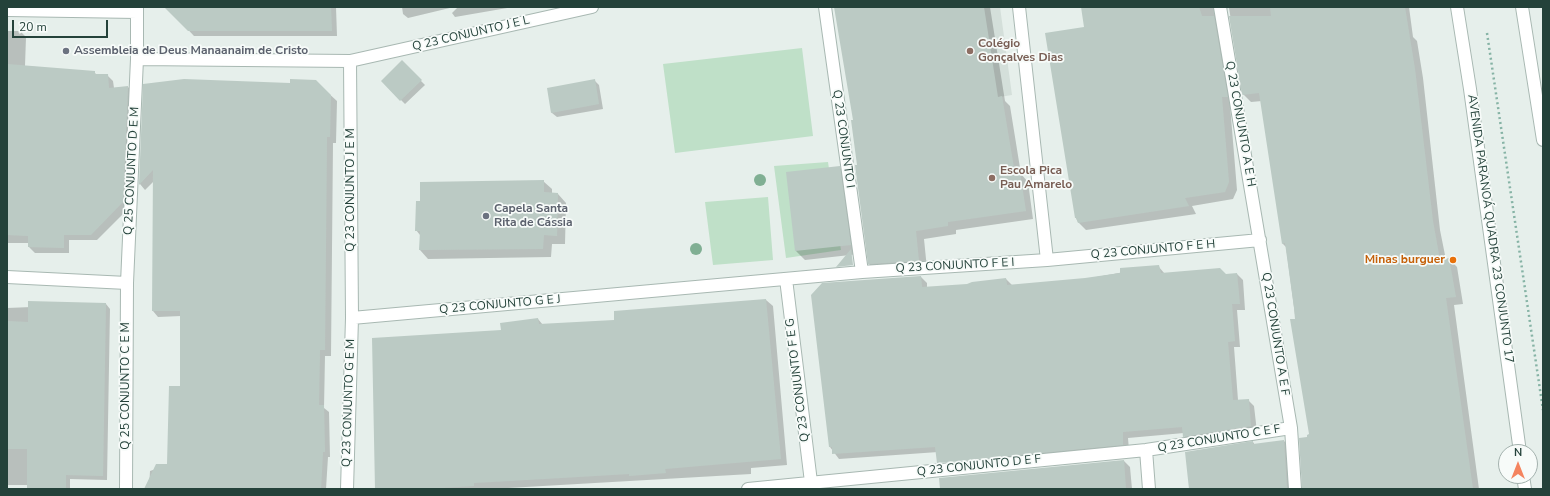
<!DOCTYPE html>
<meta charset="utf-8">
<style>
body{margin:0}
#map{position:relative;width:1550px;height:496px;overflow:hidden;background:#e6efeb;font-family:"Nunito Sans",sans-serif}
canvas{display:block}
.frame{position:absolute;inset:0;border:8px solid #24423a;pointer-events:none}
.north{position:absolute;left:1498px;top:444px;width:40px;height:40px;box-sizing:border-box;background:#f7fbf9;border:1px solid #a3b1ad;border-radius:50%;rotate:0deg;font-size:11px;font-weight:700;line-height:16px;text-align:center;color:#24423a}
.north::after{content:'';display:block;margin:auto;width:14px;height:18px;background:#f4845f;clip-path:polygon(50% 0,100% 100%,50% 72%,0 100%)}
.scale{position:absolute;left:12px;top:20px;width:96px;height:18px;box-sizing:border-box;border:2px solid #24423a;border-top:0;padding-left:5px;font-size:12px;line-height:14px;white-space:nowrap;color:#24423a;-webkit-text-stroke:3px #f7fbf9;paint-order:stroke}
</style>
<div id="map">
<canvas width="1550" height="496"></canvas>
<div class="frame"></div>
<div class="north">N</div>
<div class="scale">20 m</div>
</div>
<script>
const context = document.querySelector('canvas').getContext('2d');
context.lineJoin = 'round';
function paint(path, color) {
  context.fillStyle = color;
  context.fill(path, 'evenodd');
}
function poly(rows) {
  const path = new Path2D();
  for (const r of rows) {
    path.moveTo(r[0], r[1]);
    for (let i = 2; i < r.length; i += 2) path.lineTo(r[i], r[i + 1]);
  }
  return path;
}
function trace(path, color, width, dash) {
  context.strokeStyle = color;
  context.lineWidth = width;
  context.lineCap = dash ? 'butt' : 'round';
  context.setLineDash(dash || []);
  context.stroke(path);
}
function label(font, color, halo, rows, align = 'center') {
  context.font = font + ' "Nunito Sans",sans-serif';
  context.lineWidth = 3.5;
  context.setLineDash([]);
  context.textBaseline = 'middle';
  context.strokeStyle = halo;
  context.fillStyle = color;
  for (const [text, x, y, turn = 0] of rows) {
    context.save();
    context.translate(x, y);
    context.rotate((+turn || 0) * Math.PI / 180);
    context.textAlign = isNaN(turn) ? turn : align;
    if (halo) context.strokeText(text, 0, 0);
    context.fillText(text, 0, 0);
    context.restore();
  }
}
const built = poly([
 [926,7,1000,7,1012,95,943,106]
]);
const green = poly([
 [802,48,813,136,675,153,663,64],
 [828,162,841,250,786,258,774,166],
 [768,197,773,260,713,265,705,202]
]);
const shadow = poly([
 [176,7,336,7,337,36,194,36,176,17],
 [402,7,454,7,408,18,403,14],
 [458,7,513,7,455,17,452,13],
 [835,7,990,7,1005,101,1010,106,1021,174,1028,182,1033,219,956,230,956,234,924,239,927,269,878,272,869,264,854,121],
 [1082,7,1409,7,1413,37,1417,41,1423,78,1440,230,1446,260,1449,259,1457,267,1463,304,1454,305,1479,489,1303,489,1308,437,1311,435,1286,247,1283,244,1262,101,1251,102,1243,94,1229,8,1223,9,1235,104,1230,105,1237,190,1233,199,1192,206,1196,214,1086,230,1078,222,1076,218,1046,34,1085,28],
 [7,31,20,31,26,37,25,66,94,72,97,75,107,75,113,81,114,88,128,87,134,93,129,208,97,240,69,240,69,253,35,253,29,247,29,243,7,243],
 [402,62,425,85,405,104,382,81],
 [594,80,599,85,603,109,557,117,552,113,548,89],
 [315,81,337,101,336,143,333,143,331,356,325,356,324,408,329,412,330,457,328,457,326,489,149,489,150,471,168,465,181,387,181,316,158,317,153,311,154,181,145,190,140,184,144,85,291,84],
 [839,167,848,176,859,254,805,260,796,251,788,173],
 [543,181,552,189,552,194,558,194,566,203,565,244,552,244,551,257,428,259,420,250,420,235,416,230],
 [1158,266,1165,274,1237,274,1243,280,1245,310,1237,310,1240,347,1234,347,1238,400,1248,400,1254,406,1257,432,1190,442,1184,436,1184,433,1128,438,1129,450,1002,463,996,457,995,448,839,459,830,447,921,277,927,283,927,288,968,285,1006,279,1013,286,1085,279],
 [766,300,773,306,787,465,751,468,751,474,491,489,376,489,502,331,538,319,543,325,615,321],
 [106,304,110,309,107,480,70,479,70,489,30,489,28,485,7,485,7,308],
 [1284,441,1292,449,1295,489,1189,489,1253,442,1255,445],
 [1124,461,1130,467,1132,489,948,489]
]);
const building = poly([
 [164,7,331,7,332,31,188,31],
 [834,7,984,7,998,97,1002,96,1015,174,1020,172,1026,211,948,222,948,226,916,231,919,261,868,264,855,165,857,165,851,120,853,120],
 [1081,7,1199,7,1202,16,1214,16,1228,97,1222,97,1229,182,1225,192,1185,198,1189,206,1078,223,1076,218,1075,218,1045,33,1084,27],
 [1270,7,1405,7,1415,69,1433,221,1440,260,1449,258,1456,297,1446,298,1473,489,1302,489,1299,438,1307,437,1307,435,1309,434,1290,319,1295,319,1294,308,1285,243,1282,244,1259,93,1242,95,1229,16,1271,16],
 [402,60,422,80,400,101,381,81],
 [7,64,95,71,95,74,108,74,109,88,128,86,123,202,91,235,64,235,64,248,28,247,28,236,7,235],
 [184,79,290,83,290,79,316,80,331,95,330,137,327,137,325,350,320,350,319,405,324,405,325,452,323,452,321,489,144,489,156,464,167,464,169,386,180,386,180,311,152,311,153,170,139,185,143,84],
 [595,79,599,104,551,113,547,88],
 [840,166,851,245,795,251,786,172],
 [544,180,544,192,558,193,557,236,544,235,543,249,419,250,420,231,415,231,416,201,420,201,420,182],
 [851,249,853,265,836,267],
 [1159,265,1161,273,1220,268,1226,274,1237,273,1240,304,1232,304,1235,341,1228,342,1233,400,1249,399,1251,426,1183,437,1182,427,1123,432,1123,445,937,463,935,447,832,454,832,447,829,447,811,295,822,283,921,276,922,287,967,284,972,282,1006,278,1007,285,1085,278,1120,273,1120,268],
 [766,299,781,459,665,469,666,473,629,476,629,474,561,478,474,483,474,486,425,489,375,489,372,338,501,330,500,323,538,318,539,324,614,320,614,311],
 [28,301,106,303,103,476,66,475,66,488,27,488,27,449,7,449,7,321,28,322],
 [1284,440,1287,489,1189,489,1185,452,1253,441,1253,444],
 [1124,460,1126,489,940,489,939,478]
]);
const path = poly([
 [1487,33,1543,410]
]);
const minor = poly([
 [825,7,862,272],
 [1019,7,1047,260],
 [1220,7,1291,428,1295,489],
 [1457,7,1470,89,1520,452],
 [1522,7,1543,140],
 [7,10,137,12],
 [137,59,350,61,592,7],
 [7,277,127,283],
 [786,279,811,482],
 [352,318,862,272,1047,260,1260,240],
 [1146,450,1149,489],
 [1523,476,1525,489],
 [126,489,127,283,137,59,137,7],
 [347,489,352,318,350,61],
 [748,489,1146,450,1291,428]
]);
const trees = [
 [760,180],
 [696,249]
];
const markers = [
 [66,51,4,"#6b7280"],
 [970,51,4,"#8d6e63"],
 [992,178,4,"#8d6e63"],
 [486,216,4,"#6b7280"],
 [1453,260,4,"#e8710a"]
];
const streetNames = [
 ["Q 23 CONJUNTO J E L",471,34,-13],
 ["Q 23 CONJUNTO A E H",1240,124,80],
 ["Q 23 CONJUNTO I",843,139,82],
 ["Q 25 CONJUNTO D E M",132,171,-87],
 ["Q 23 CONJUNTO J E M",351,190,-90],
 ["AVENIDA PARANOÁ QUADRA 23 CONJUNTO 17",1490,229,82],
 ["Q 23 CONJUNTO F E H",1153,250,-5],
 ["Q 23 CONJUNTO F E I",955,266,-3],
 ["Q 23 CONJUNTO G E J",500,305,-5],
 ["Q 23 CONJUNTO A E F",1275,334,81],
 ["Q 23 CONJUNTO F E G",798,380,-97],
 ["Q 25 CONJUNTO C E M",126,386,-90],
 ["Q 23 CONJUNTO G E M",349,403,-88],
 ["Q 23 CONJUNTO C E F",1219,439,-9],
 ["Q 23 CONJUNTO D E F",979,466,-6]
];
const educationNames = [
 ["Colégio",978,44],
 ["Gonçalves Dias",978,58],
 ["Escola Pica",1000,171],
 ["Pau Amarelo",1000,185]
];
const worshipNames = [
 ["Assembleia de Deus Manaanaim de Cristo",74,51],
 ["Capela Santa",494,209],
 ["Rita de Cássia",494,223]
];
const foodNames = [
 ["Minas burguer",1445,260]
];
paint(built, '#d4dfda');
paint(green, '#bfe0c8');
paint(shadow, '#0003');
paint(building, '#bbcac4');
trace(minor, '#a8b8b2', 14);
trace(path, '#86b3a5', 2.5, [2, 3]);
trace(minor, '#fff', 12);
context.fillStyle = '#80af93';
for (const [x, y] of trees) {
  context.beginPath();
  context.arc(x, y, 6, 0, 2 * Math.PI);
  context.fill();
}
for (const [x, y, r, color] of markers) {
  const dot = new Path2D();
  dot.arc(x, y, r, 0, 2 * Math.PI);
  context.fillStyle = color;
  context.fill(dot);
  trace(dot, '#f7fbf9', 1.5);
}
label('12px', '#24423a', '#f7fbf9', streetNames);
label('bold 12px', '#785e54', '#f7fbf9', educationNames, 'left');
label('bold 12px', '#5b616d', '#f7fbf9', worshipNames, 'left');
label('bold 12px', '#c56008', '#f7fbf9', foodNames, 'right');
</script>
